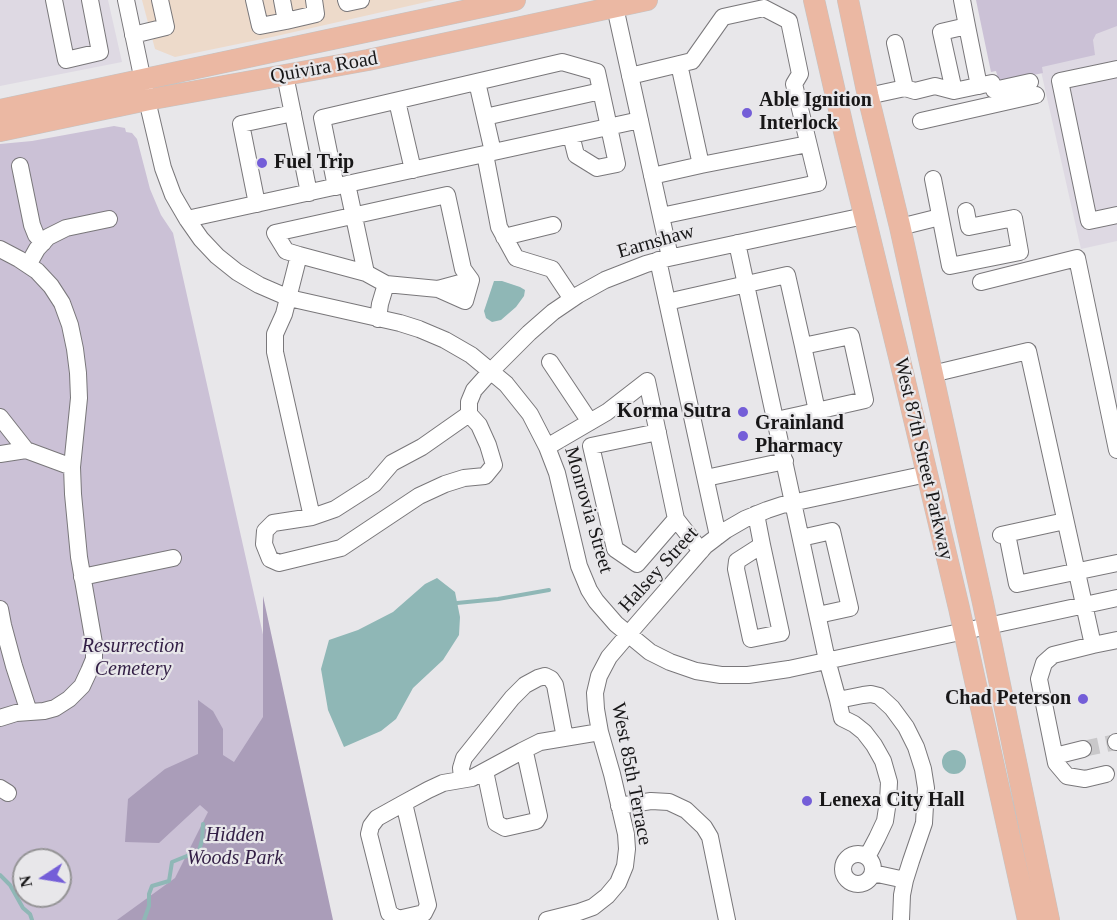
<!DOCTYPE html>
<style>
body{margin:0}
#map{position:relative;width:1117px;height:920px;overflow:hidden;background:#e8e7ea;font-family:Georgia,serif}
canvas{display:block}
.north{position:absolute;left:12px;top:848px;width:60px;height:60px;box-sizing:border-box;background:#e8e7ea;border:2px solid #959496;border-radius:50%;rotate:258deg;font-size:16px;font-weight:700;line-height:24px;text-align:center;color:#181718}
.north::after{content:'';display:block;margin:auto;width:21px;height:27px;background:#745ed8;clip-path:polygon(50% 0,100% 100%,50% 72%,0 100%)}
</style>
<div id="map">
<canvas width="1117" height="920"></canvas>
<div class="north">N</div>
</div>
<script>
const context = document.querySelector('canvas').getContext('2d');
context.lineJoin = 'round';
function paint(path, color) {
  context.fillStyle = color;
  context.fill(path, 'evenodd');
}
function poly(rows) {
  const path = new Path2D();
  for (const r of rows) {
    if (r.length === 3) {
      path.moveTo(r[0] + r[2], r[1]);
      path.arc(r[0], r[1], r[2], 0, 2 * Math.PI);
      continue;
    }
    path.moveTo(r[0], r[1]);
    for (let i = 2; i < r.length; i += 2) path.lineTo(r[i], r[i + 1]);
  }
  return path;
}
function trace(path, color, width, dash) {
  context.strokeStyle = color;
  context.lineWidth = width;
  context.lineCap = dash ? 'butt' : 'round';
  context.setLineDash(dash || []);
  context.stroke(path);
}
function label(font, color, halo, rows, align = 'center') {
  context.font = font + ' Georgia,serif';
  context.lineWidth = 4.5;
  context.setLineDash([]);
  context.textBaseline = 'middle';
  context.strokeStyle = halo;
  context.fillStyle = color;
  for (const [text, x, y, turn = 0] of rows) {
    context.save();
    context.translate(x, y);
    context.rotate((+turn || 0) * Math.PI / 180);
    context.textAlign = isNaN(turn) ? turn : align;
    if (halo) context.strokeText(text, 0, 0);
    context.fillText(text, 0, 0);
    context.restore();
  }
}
const commercial = poly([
 [142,0,435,0,272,37,175,57,155,49]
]);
const built = poly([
 [0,0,108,0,122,62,0,86],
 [1025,0,1117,0,1117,241,1081,249]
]);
const green = poly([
 [976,0,1117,0,1117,26,1096,34,1093,40,1095,55,1042,67,1043,73,999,82,996,71,991,72],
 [114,126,125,128,126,132,132,133,137,139,150,189,161,215,173,233,327,920,0,920,0,144,32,141],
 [24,860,60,860,60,896,24,896]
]);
const forest = poly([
 [263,596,333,920,117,920,175,878,208,812,200,805,159,843,125,842,128,799,165,769,198,754,198,700,213,711,223,729,223,755,234,762,263,717]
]);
const water = poly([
 [494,281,502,281,520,287,525,290,524,296,516,307,501,320,492,322,486,318,484,311],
 [437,578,455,592,460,617,459,635,443,660,413,688,396,719,381,731,344,747,328,710,321,669,329,640,358,630,393,612,425,584],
 [954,762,12]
]);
const stream = poly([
 [457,603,498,599,549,590],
 [0,875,10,885,23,908,30,914,32,920],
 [144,920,149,906,149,894,152,886,169,881,172,862,199,851,202,840,203,824]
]);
const minorTunnel = poly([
 [1083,749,1116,742]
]);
const minor = poly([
 [54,0,66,60,100,52,90,0],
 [126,0,147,100,163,168,173,195,187,219,201,239,217,256,237,272,259,285,289,298,400,323,419,329,445,340,471,355,506,384,530,414,547,447,557,473,579,566,589,590,596,601,616,624,650,652,670,662,696,671,721,675,748,675,789,669,1117,598],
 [254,0,260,26,286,21],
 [282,0,286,21,316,14,314,0],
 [346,0,347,3,361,0],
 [615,7,670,257],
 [967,26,979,86],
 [133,35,166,27,160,0],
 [895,43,905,88],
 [1117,69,1060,81,1089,221,1117,215],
 [285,75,309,193],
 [630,76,692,61,723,17,764,8,789,21,800,74,794,84,818,183,661,216],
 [477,82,493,152],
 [954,91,941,32,967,26,962,0],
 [868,96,905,88,915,91,935,86,954,91,992,83,994,90,1030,82],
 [397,101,413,170],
 [485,117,601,91],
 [921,121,1036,95],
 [485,154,499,227,516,258,552,269,572,299],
 [701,165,808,144],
 [20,166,32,225,36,235,43,243],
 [652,176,701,165,679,64],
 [933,179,950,266,1020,252,1014,218,969,227,966,211],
 [347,184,366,273],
 [336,187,322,118,562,62,597,72,617,164,597,168,576,155,571,135],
 [257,204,241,124,293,113],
 [187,219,640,120],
 [900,227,940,217],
 [504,237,553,225],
 [737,243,827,660,838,700,863,695,871,694,879,696,892,708,906,727,916,747,923,769,926,788,924,823,911,861,905,880,902,895,901,920],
 [0,249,19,259,37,271,51,286,62,303,70,325,75,349,78,373,79,398,72,467,73,494,79,557,94,643,94,659,89,671,82,686,69,699,55,708,44,711,16,713,0,718],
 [299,255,286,251,275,233,447,195,463,269,471,280],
 [658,260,718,536],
 [28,265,37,249,48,237,66,228,109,219],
 [981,282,1077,258,1117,450],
 [667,302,787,275,803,346],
 [378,319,380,304,386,284,438,289,465,301,471,280,438,289],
 [550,362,590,422],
 [932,374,1028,351,1093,645,1117,640],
 [469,414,422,447,392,463,374,484,335,509,312,517,273,523,265,531,264,544,270,559,279,563,341,548,419,496,445,484,464,478,485,476,494,465,488,445,479,425,469,414,469,402,474,390,491,371,529,333,553,312,578,295,605,280,646,264,664,259,864,216],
 [0,417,26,450],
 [776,420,799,415,865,400,851,336,803,346,817,411],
 [658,432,591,446,615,549,637,564,676,519],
 [547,447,607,412,647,381,676,519,701,551],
 [0,454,26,450,72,467],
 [706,478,785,461],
 [756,514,762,545,781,633,751,639,736,569,737,561,762,545],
 [312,517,275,352,275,334,284,314,299,255,366,273,386,284],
 [1007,534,1017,584,1117,563],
 [1001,535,1065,521],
 [801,538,832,531,850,608,818,615],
 [82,577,173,558],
 [0,609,3,625,14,666,29,712],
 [1093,645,1053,655,1044,663,1039,679,1056,763,1067,776,1085,779,1106,774],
 [838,700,842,718,854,724,864,732,874,745,883,761,889,782,888,801,885,821,877,838,867,857],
 [1116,742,1117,742],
 [1055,756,1083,749],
 [485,771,496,823,505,828,536,821,539,816,526,757,522,751,540,742,600,732],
 [462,779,461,768,464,758,512,698,525,685,538,678,545,676,551,679,555,685,565,738],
 [0,788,8,793],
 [404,803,428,905,424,913,398,919,389,913,369,834,371,826,377,818,404,803,428,790,443,783,472,778,522,751],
 [619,806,651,801,669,802,686,810,704,827,710,837,727,920],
 [858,869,15],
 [873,873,905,880],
 [547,920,579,912,593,907,607,896,618,883,625,866,627,849,626,834,612,774,600,732,596,709,595,693,599,676,609,657,638,623,705,546,726,530,745,519,767,510,782,505,927,474]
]);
const major = poly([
 [814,0,846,140,903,373,959,608,1028,920],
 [848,0,868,96,900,227,983,603,1049,920],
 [0,110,515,0],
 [0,131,147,100,368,60,647,0]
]);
const markers = [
 [747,113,6,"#745ed8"],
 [262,163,6,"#745ed8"],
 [743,412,6,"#745ed8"],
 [743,436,6,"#745ed8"],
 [1083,699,6,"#745ed8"],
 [807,801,6,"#745ed8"]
];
const streetNames = [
 ["Quivira Road",324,68,-10],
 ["Earnshaw",656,242,-16],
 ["West 87th Street Parkway",923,459,77],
 ["Monrovia Street",588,510,74],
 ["Halsey Street",659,570,-48],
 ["West 85th Terrace",631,774,79]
];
const poiNames = [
 ["Able Ignition",759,101],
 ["Interlock",759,124],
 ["Fuel Trip",274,163],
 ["Korma Sutra",731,412,"right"],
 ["Grainland",755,424],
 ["Pharmacy",755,447],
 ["Chad Peterson",1071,699,"right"],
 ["Lenexa City Hall",819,801]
];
const parkNames = [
 ["Resurrection",133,647],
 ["Cemetery",133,670],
 ["Hidden",235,836],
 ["Woods Park",235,859]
];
paint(commercial, '#eddaca');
paint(built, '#ded9e3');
paint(green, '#cbc1d6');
paint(forest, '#aa9db9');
paint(water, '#8fb7b6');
trace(stream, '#8fb7b6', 4);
trace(minorTunnel, '#c9c8ca', 16, [16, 8]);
trace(minor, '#79777a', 18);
trace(major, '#c3c3c3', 22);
trace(minor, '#fff', 16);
trace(major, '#ebb8a3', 21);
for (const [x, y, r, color] of markers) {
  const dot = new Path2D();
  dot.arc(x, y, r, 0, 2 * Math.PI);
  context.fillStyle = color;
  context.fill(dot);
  trace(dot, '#e8e7ea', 2);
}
label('20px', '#181718', '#e8e7ea', streetNames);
label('bold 20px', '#181718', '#e8e7ea', poiNames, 'left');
label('italic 20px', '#321e45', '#e8e7ea', parkNames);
</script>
